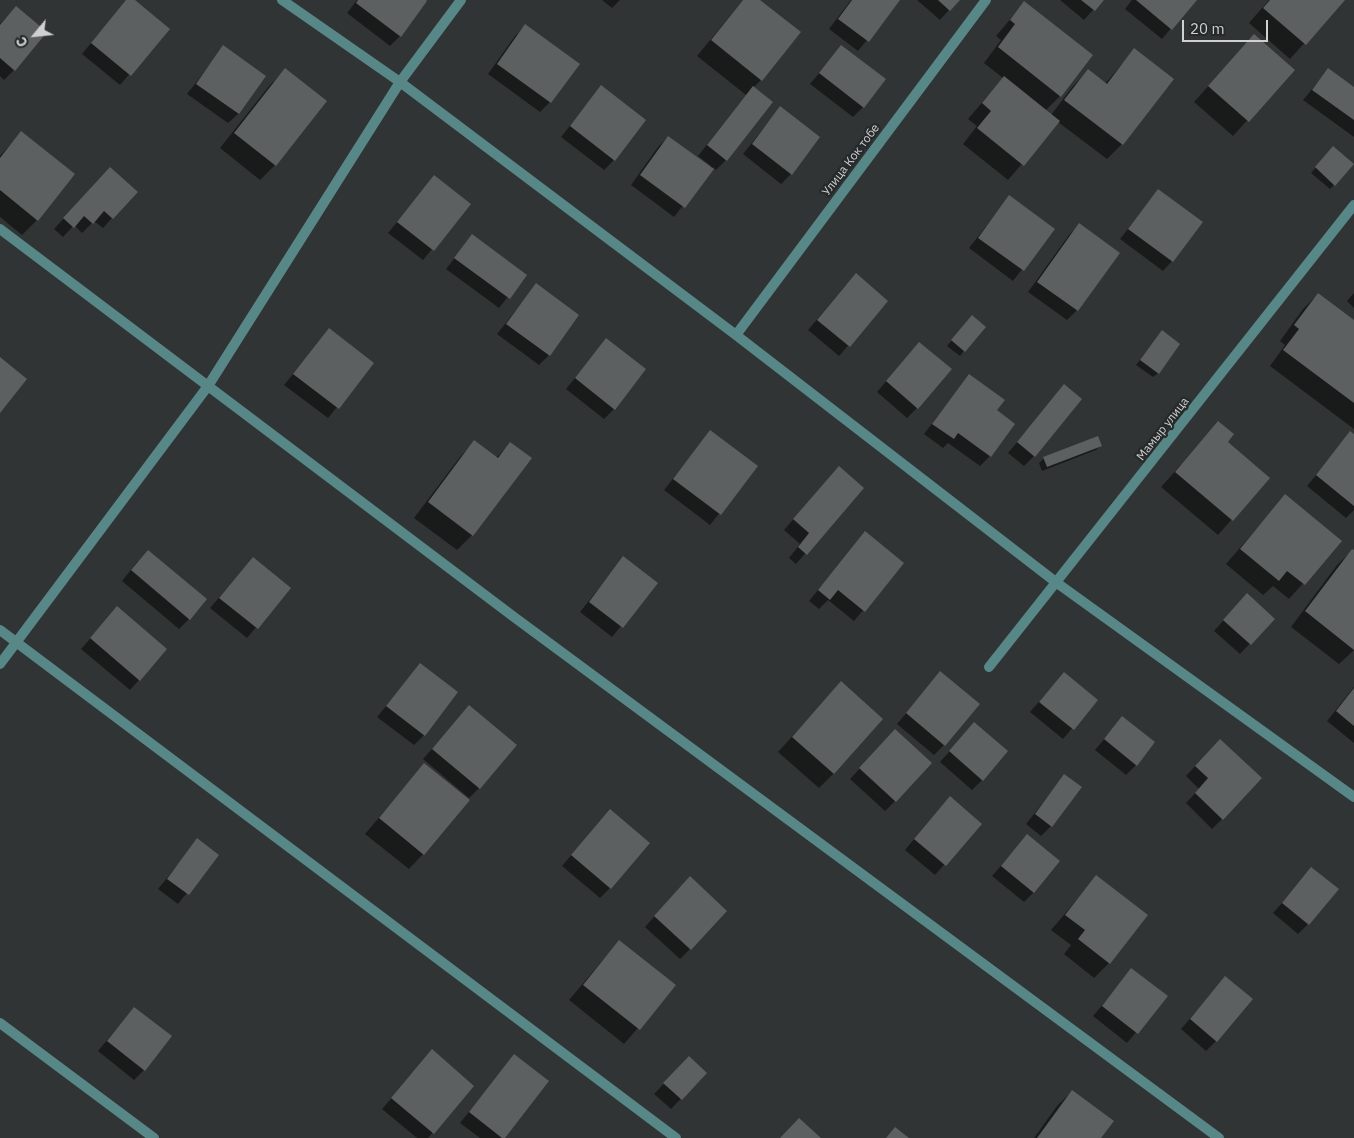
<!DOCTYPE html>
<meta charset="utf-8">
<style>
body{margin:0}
#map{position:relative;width:1354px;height:1138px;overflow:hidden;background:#303434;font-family:"IBM Plex Sans",sans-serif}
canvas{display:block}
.north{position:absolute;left:10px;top:10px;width:50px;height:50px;-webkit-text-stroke:4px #262a2a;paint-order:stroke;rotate:242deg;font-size:14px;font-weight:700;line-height:20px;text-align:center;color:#cfd1d1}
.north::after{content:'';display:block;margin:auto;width:18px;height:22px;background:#cfd1d1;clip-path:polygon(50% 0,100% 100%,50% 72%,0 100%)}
.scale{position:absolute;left:1182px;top:20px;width:86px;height:22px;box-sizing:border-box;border:2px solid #cfd1d1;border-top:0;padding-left:6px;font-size:15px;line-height:18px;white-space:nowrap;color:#cfd1d1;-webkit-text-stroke:4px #262a2a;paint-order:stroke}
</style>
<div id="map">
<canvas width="1354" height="1138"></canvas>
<div class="north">С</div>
<div class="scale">20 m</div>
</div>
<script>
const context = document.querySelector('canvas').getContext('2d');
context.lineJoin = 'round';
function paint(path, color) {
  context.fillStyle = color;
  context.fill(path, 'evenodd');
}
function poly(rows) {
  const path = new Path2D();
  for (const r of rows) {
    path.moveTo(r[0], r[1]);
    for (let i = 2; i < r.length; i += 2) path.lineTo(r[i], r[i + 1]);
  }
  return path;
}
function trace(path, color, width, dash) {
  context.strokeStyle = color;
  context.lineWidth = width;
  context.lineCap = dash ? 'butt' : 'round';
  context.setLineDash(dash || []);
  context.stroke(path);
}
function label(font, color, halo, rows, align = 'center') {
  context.font = font + ' "IBM Plex Sans",sans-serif';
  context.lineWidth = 4.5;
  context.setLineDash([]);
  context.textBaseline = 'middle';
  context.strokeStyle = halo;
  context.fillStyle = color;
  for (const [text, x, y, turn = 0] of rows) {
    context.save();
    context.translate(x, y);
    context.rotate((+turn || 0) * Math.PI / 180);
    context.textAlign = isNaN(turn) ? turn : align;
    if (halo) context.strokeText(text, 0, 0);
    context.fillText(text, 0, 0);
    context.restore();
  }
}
const shadow = poly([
 [127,0,133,0,168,29,120,85,82,54],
 [357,0,424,0,400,36,390,46,347,13],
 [602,0,620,0,612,8],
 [743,0,758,0,761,80,753,88,726,160,716,170,713,167,674,217,631,185,658,147,668,137,710,168,711,166,698,156,746,95,697,56],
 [851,0,899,0,858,51,829,29],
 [917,0,958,0,940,20],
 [1060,0,1102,0,1084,20],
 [1132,0,1195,0,1162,39,1125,9],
 [1269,0,1343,0,1290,59,1249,23],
 [1024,3,1060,96,1045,111,1051,115,1073,86,1088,71,1105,84,1134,50,1172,79,1122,144,1107,159,1058,122,1008,180,963,144,977,126,968,119,1003,78,984,63,1001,40,996,36],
 [16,7,14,70,4,80,0,76,0,24],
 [525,26,550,102,540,112,488,74,515,36],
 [1254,35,1293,70,1233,136,1194,102],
 [842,46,863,107,853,117,810,84],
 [224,47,264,76,238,114,228,123,187,94],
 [285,70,325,101,275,165,260,180,220,148,270,85],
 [1328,70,1354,89,1354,137,1303,100],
 [601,87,614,160,604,170,561,137],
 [780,108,791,174,781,184,743,154],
 [21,133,37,220,22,235,0,217,0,156],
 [1329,152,1334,185,1330,189,1311,173],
 [434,177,469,204,423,260,388,233],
 [100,178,112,218,103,228,94,221,82,233,74,225,63,237,54,229],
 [1158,190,1172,261,1163,271,1120,239],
 [1009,197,1053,229,1013,281,969,248],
 [1079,225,1118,253,1077,310,1067,320,1028,292,1069,235],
 [472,236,525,275,499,308,446,269],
 [536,285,549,355,539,365,497,334],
 [846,285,887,301,839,356,808,330],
 [1354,293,1354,308,1347,301],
 [1318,294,1354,321,1354,429,1270,366,1285,345,1280,341,1303,309],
 [968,321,964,351,960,356,947,346],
 [329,330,372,364,328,418,284,385],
 [1162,332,1158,373,1153,377,1136,365],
 [606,340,614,409,604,419,566,389],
 [910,353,917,408,907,418,877,392],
 [969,375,995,410,990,456,980,466,948,443,943,448,924,434],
 [1064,386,1034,456,1024,466,1008,453],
 [1219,422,1226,442,1268,478,1218,535,1161,487],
 [710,432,756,467,710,525,664,490],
 [1351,433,1354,436,1354,510,1346,518,1307,486],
 [474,442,496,458,510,444,472,535,457,550,414,518,460,457],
 [1100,446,1096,450,1042,471,1039,463,1044,458],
 [829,478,862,488,796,564,789,558,800,544,784,530],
 [1285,496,1340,542,1289,599,1273,586,1263,595,1226,564],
 [865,533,903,563,854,621,828,600,819,609,809,601],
 [1352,551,1354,552,1354,650,1339,664,1291,627,1337,565],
 [253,558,289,588,247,638,210,608],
 [623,558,656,583,612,637,580,612],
 [138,561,189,619,179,629,122,581],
 [1237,605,1273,619,1240,654,1214,631],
 [117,608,139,680,130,690,81,649],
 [420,665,424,735,414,745,377,717],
 [940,673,944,745,934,755,897,724],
 [1064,673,1096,700,1063,739,1030,712],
 [1354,687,1354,743,1327,721],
 [827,698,834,773,819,788,778,752],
 [469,707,479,788,469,798,423,759],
 [1122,718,1136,765,1126,775,1095,750],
 [974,724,982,780,972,790,940,762],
 [885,741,895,801,885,811,850,779],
 [1210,750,1222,819,1212,829,1186,803,1199,789,1186,776],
 [424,765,423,854,409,869,365,834],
 [1064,776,1051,826,1041,836,1026,824],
 [940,808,980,824,935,875,905,850],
 [600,821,610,888,600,898,562,866],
 [1027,836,1034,892,1024,902,992,876],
 [198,840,217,855,178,904,158,889],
 [1312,869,1308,924,1298,934,1273,913],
 [1096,877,1109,963,1094,978,1064,954,1071,945,1051,930],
 [680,888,690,949,680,959,645,927],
 [619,941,674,986,624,1044,569,1000],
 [1132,970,1166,996,1127,1043,1093,1016],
 [1225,978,1216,1041,1206,1051,1181,1029],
 [134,1008,144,1070,134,1080,98,1051],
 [432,1051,473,1086,428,1138,417,1138,382,1109],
 [514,1056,504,1138,480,1138,460,1123],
 [679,1068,705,1074,671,1109,654,1094],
 [1072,1091,1100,1138,1034,1138,1057,1106]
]);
const building = poly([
 [126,0,135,0,170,29,131,76,91,43],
 [358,0,426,0,427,1,401,37,356,3],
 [743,0,760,0,801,32,762,81,711,40],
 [852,0,900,0,869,42,838,19],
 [938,0,960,0,950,11],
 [1081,0,1104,0,1095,11],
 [1136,0,1197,0,1172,30],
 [1270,0,1345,0,1306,45,1263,8],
 [1024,1,1093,55,1061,97,998,47,1015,24,1010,20],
 [16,6,47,32,15,71,0,58,0,25],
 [525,24,580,64,551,103,497,64],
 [1254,34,1295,70,1249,122,1208,86],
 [223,45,266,76,239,114,196,84],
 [841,45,886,79,864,108,819,73],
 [1134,48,1174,79,1123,145,1064,100,1088,69,1107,84],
 [285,68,327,101,276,166,234,133],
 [1328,68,1354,87,1354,120,1312,90],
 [1004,76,1060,121,1024,166,977,128,991,111,982,103],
 [601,85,646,120,615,161,570,126],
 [753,86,773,102,727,161,707,145],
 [780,106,820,137,792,175,752,144],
 [21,131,75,174,38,221,0,190,0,158],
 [668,136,714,169,685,208,640,175],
 [1333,146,1354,164,1335,186,1315,167],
 [110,167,138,192,113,219,104,211,93,224,84,216,74,228,63,218],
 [434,175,471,204,434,251,397,222],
 [1158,189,1203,222,1173,262,1128,229],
 [1009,195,1055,229,1024,271,978,238],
 [1079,223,1120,253,1078,311,1037,282],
 [472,234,527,275,510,299,454,258],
 [856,273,888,301,850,347,817,320],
 [536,283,579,315,550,356,506,324],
 [1318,293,1354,320,1354,403,1283,350,1299,329,1294,325],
 [972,315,986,327,965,352,951,340],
 [329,328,374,363,339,409,293,374],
 [1162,330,1180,344,1159,374,1140,360],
 [606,338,646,369,615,410,575,378],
 [919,342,952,369,918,409,886,381],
 [0,357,27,379,0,413],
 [969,374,1005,400,997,410,1015,424,991,457,958,433,954,439,932,424],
 [1064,384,1082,399,1035,457,1017,442],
 [1218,421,1234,434,1228,442,1270,478,1233,521,1175,472],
 [710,430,758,466,721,515,673,479],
 [1350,431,1354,434,1354,506,1316,475],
 [1098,436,1102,446,1047,467,1043,457],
 [474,440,498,458,510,442,532,458,473,536,428,502],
 [839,466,864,488,807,555,798,547,809,533,793,519],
 [1285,494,1342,541,1305,585,1287,571,1279,581,1240,549],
 [865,531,904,563,865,612,838,590,830,600,818,590],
 [1352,549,1354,550,1354,650,1305,611],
 [148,550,207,599,190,620,131,570],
 [623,556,658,583,623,628,589,602],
 [253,557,291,588,258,629,219,598],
 [1247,593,1275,619,1251,645,1223,620],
 [117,606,167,649,140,681,90,638],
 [420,663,458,692,425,736,386,706],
 [940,671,980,704,945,746,906,713],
 [1064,672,1098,700,1074,730,1039,702],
 [841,681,883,719,834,774,792,737],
 [1354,688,1354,726,1336,711],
 [469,705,517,745,480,789,432,749],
 [1122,716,1155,742,1137,766,1104,739],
 [974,722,1008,751,983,781,949,751],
 [895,729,932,763,896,802,859,768],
 [1220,739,1262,778,1223,820,1195,793,1208,778,1195,766],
 [424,763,470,800,424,855,379,818],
 [1064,774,1082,787,1052,827,1035,814],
 [950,796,982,824,946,866,914,839],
 [610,809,650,843,611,889,571,855],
 [1027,834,1060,861,1034,893,1001,866],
 [197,838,219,855,189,895,167,879],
 [1311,867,1339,889,1309,925,1282,903],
 [1096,875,1148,915,1110,964,1078,939,1085,930,1065,915],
 [690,876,727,911,691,950,654,916],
 [619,940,676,985,640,1030,583,985],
 [1131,968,1168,996,1138,1034,1102,1006],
 [1225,976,1253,999,1217,1042,1190,1019],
 [134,1007,172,1036,145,1071,107,1041],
 [432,1049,474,1086,434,1134,391,1098],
 [514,1054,549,1081,505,1138,502,1138,469,1112],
 [689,1056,707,1073,682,1100,663,1083],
 [1072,1090,1114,1121,1101,1138,1037,1138],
 [799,1118,821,1138,780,1138],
 [895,1127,909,1138,886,1138]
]);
const minor = poly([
 [282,0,400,82,736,335,1057,583,1354,797],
 [0,229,514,617,1219,1138],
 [736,335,986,0],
 [0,630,676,1138],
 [0,664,208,386,400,82,461,0],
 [989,667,1354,205],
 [0,1023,154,1138]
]);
const streetNames = [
 ["Улица Кок тобе",851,160,-53],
 ["Мамыр улица",1163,429,-52]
];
paint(shadow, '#0007');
paint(building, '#5c6060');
trace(minor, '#588788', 10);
label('12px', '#cfd1d1', '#262a2a', streetNames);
</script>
